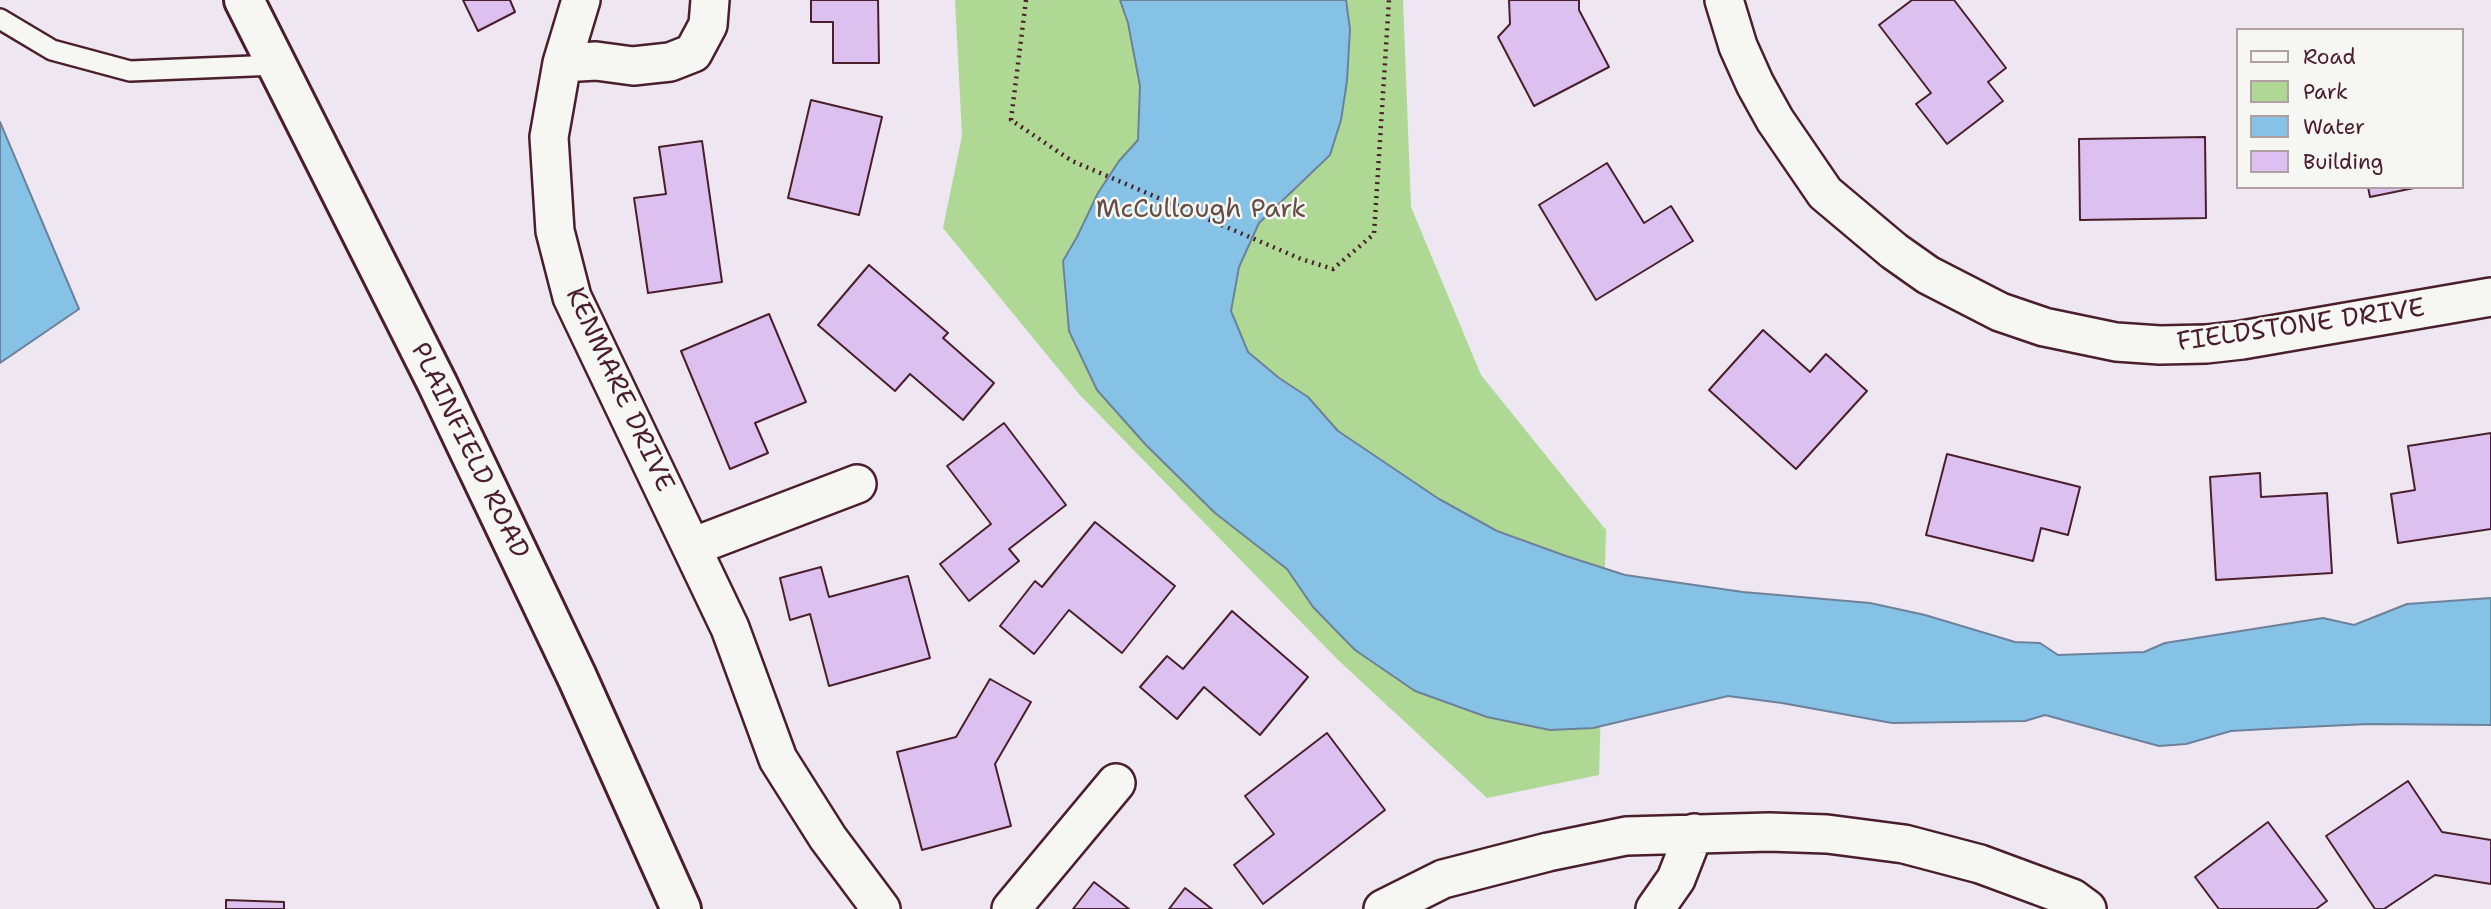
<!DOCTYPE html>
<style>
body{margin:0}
#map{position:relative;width:2491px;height:909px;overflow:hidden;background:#eee6f1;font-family:"Shantell Sans",sans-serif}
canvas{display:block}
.legend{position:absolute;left:2236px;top:28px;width:228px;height:161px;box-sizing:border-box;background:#f6f6f2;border:2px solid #b1a0a2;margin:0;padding:9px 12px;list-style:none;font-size:21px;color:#4a1f2b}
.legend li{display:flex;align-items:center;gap:14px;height:35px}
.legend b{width:35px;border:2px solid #b1a0a2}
</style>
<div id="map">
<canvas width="2491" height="909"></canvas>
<ul class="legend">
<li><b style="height:9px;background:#f6f6f2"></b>Road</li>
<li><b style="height:19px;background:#afd895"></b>Park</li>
<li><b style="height:19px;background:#86c2e6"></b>Water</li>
<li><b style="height:19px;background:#dcc1f0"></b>Building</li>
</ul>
</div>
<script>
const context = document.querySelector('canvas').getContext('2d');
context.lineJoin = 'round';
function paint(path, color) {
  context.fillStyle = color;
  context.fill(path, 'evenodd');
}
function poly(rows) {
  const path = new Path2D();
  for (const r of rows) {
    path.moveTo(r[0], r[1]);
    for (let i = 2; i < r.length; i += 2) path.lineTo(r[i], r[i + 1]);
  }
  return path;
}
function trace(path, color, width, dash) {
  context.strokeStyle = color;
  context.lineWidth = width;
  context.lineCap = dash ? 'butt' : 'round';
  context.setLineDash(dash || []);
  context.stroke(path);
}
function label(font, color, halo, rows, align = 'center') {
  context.font = font + ' "Shantell Sans",sans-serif';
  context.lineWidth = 5;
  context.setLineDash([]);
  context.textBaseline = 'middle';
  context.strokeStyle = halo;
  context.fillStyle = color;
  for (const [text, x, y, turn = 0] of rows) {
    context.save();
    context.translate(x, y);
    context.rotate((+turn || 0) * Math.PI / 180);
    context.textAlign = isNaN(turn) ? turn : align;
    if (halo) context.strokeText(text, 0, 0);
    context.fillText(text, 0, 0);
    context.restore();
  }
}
const green = poly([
 [955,0,1403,0,1411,207,1481,375,1606,530,1599,775,1487,798,1337,659,1079,394,943,228,962,136]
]);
const water = poly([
 [1120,0,1346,0,1350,29,1347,81,1341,120,1330,155,1259,223,1239,267,1231,311,1248,352,1279,378,1308,397,1338,431,1439,499,1497,531,1566,556,1625,575,1743,592,1870,603,1925,615,2015,642,2040,643,2058,655,2144,652,2165,643,2323,618,2354,625,2407,604,2491,598,2491,725,2368,724,2284,728,2231,731,2186,744,2159,746,2045,715,2025,721,1892,723,1782,703,1728,696,1593,728,1550,730,1487,717,1415,691,1355,650,1313,607,1287,569,1215,513,1146,445,1097,390,1069,331,1063,261,1077,237,1098,193,1119,161,1138,140,1140,86,1128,23,1120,0],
 [0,122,79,309,0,363,0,122]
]);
const building = poly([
 [463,0,510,0,515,12,478,31,463,0],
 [811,0,878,0,879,63,833,63,833,22,811,22,811,0],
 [1509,0,1579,0,1579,10,1609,67,1534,106,1498,37,1510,24,1509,0],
 [1912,0,1954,0,2006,68,1988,82,2003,101,1947,144,1916,104,1931,93,1879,25,1912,0],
 [811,100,882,117,859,215,788,198,811,100],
 [2205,137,2206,218,2080,220,2079,139,2205,137],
 [702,141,722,282,648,293,634,198,666,194,659,147,702,141],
 [1607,163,1644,223,1671,206,1693,241,1596,300,1539,205,1607,163],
 [2368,187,2414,187,2414,188,2370,197,2368,187],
 [869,265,948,333,943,338,994,383,963,420,910,374,895,391,818,325,869,265],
 [769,314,806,402,755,423,768,453,730,469,681,351,769,314],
 [1763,330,1810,372,1826,354,1867,391,1796,469,1709,390,1763,330],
 [1004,423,1066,505,1009,549,1019,561,969,601,940,564,991,524,947,466,1004,423],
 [2491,433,2491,529,2398,543,2391,494,2415,490,2408,446,2491,433],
 [1947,454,2080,487,2068,535,2041,528,2033,561,1926,535,1947,454],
 [2260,473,2261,497,2327,493,2332,573,2216,580,2210,477,2260,473],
 [1095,522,1175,586,1122,653,1069,610,1034,654,1000,626,1035,581,1042,587,1095,522],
 [821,567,829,597,908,576,930,658,829,686,810,614,790,620,780,578,821,567],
 [1232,611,1308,677,1260,735,1204,687,1177,719,1140,687,1167,656,1183,669,1232,611],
 [990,679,1031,702,995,764,1011,826,922,850,897,752,956,737,990,679],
 [1327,733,1385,810,1263,904,1234,865,1274,834,1245,796,1327,733],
 [2408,781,2442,832,2491,840,2491,884,2435,875,2384,909,2375,909,2326,836,2408,781],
 [2268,822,2327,901,2316,909,2219,909,2195,877,2268,822],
 [1094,882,1129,909,1073,909,1094,882],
 [1185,888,1212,909,1169,909,1185,888],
 [226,900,284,902,284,909,226,909,226,900]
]);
const path = poly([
 [1026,0,1011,120,1072,161,1301,259,1333,269,1374,234,1389,0]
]);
const lane = poly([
 [0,19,52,50,130,71,276,65]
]);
const street = poly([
 [581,0,562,63,596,61,633,66,670,62,693,53,708,25,710,0],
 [1724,0,1738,46,1755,84,1775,120,1825,193,1894,251,1928,275,2000,312,2044,327,2116,342,2160,345,2206,344,2242,340,2491,297],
 [562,63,549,137,555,231,572,297,730,628,778,759,828,838,881,909],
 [692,547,857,484],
 [1011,909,1116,783],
 [1383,909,1443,879,1548,852,1626,836,1769,832,1827,834,1904,844,1980,864,2072,898,2087,909],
 [1655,909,1676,879,1694,833]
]);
const secondary = poly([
 [244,0,437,383,577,677,681,909]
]);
const parkNames = [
 ["McCullough Park",1201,210]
];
const streetNames = [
 ["FIELDSTONE DRIVE",2301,326,-8],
 ["KENMARE DRIVE",619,390,65],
 ["PLAINFIELD ROAD",469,451,64]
];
paint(green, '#afd895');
paint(water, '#86c2e6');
trace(water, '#6e819b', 2);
paint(building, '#dcc1f0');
trace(building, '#4a1f2b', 2);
trace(lane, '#4a1f2b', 24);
trace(street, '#4a1f2b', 42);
trace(secondary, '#4a1f2b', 44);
trace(path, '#4a1f2b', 4.5, [2, 5]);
trace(lane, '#f6f6f2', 19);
trace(street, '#f6f6f2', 37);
trace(secondary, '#f6f6f2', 38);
label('26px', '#634d46', '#f6f6f2', parkNames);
label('26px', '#4a1f2b', '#f6f6f2', streetNames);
</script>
